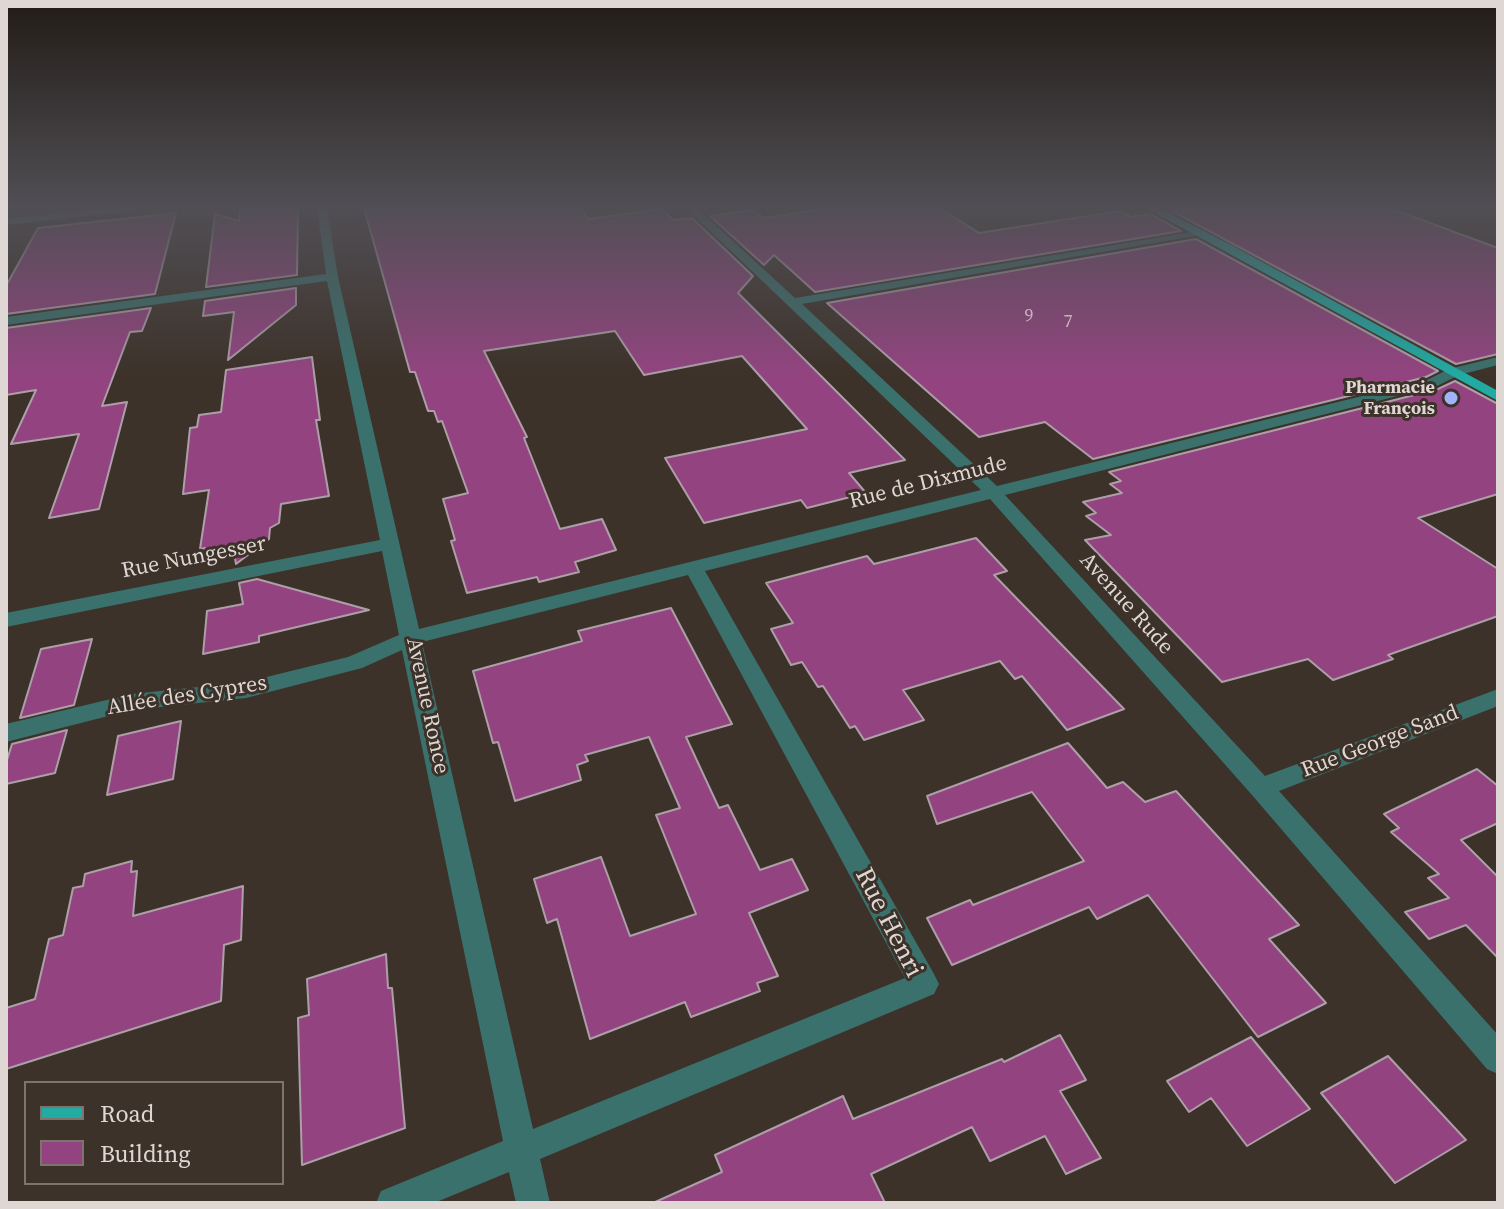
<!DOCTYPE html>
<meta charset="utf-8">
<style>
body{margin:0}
#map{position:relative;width:1504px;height:1209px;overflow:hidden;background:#3d322a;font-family:"Source Serif 4",serif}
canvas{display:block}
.frame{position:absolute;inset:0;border:8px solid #dfd7d3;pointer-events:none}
.legend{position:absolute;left:24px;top:1081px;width:260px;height:104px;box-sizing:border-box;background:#3d322a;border:2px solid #7e746e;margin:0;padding:10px 14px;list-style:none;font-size:24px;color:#dfd7d3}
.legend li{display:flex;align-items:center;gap:16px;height:40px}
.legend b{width:40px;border:2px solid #7e746e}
</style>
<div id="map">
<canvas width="1504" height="1209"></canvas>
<div class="frame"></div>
<ul class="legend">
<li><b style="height:10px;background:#21aba3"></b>Road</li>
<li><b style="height:22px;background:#934480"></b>Building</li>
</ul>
</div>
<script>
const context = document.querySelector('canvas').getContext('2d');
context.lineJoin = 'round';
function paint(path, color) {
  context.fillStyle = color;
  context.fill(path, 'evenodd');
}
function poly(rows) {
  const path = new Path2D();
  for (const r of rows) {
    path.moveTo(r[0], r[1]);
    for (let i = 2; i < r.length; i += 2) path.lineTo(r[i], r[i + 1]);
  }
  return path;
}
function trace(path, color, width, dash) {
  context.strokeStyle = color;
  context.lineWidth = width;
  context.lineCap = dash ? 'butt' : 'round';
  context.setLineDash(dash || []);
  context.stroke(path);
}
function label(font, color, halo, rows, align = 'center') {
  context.font = font + ' "Source Serif 4",serif';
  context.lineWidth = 6;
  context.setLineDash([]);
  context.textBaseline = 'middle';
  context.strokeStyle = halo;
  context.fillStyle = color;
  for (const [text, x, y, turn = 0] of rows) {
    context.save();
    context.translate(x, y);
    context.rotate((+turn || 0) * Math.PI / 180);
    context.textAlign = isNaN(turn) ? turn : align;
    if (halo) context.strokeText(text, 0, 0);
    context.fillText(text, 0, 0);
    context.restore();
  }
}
const building = poly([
 [240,208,298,208,297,275,206,287,215,214,239,221,240,208],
 [364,208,580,208,588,219,662,209,673,220,692,218,753,276,738,293,905,460,849,473,866,493,807,508,801,500,704,523,665,458,807,429,742,356,644,375,615,331,484,351,527,437,524,438,560,529,602,519,616,550,575,562,579,572,539,582,537,577,467,593,451,541,455,540,443,499,468,493,442,421,438,422,434,411,428,411,415,372,410,372,364,208],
 [829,208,941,209,979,233,1120,211,1131,217,1151,214,1181,231,815,292,774,255,764,265,710,216,753,210,764,218,829,208],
 [1194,208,1389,208,1498,248,1498,354,1456,364,1172,211,1194,208],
 [176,213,155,294,6,314,6,286,38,228,176,213],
 [1196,239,1438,371,1426,377,1093,459,1045,422,979,437,827,303,1196,239],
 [296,288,296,305,228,360,234,312,203,316,205,301,296,288],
 [151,308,142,331,130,332,102,406,127,402,99,509,49,518,79,434,11,444,36,390,6,395,6,328,151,308],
 [312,357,320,420,316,420,329,496,281,504,279,523,270,528,269,539,236,564,233,547,205,552,205,548,200,549,209,490,183,494,190,428,197,427,199,415,221,412,226,370,312,357],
 [1455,381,1498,404,1498,494,1418,518,1498,569,1498,616,1388,655,1393,659,1333,680,1308,659,1222,682,1085,540,1111,535,1086,516,1096,513,1083,502,1122,493,1110,484,1121,481,1109,472,1438,389,1455,381],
 [976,538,1007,571,994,575,1124,709,1067,730,1022,676,1015,679,1000,661,903,690,924,720,864,740,855,726,850,728,823,686,818,687,802,662,791,665,771,629,793,623,766,583,867,556,874,564,976,538],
 [257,579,369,610,259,636,259,642,203,654,207,611,243,604,239,583,257,579],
 [671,608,732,724,686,737,719,808,728,805,760,870,792,859,808,890,749,913,778,976,757,983,760,991,691,1017,685,1002,590,1039,557,919,547,923,534,879,601,857,630,936,696,914,656,815,680,808,649,737,585,755,588,761,577,765,581,780,515,801,498,742,493,743,473,671,582,641,578,631,671,608],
 [92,639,74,705,20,718,41,649,92,639],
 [181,721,173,779,107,795,118,736,181,721],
 [67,730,55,773,6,784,6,763,12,744,67,730],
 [1068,743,1107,788,1123,782,1145,802,1176,791,1299,925,1269,939,1326,1003,1258,1037,1148,895,1097,919,1089,907,952,965,927,918,970,900,973,905,1084,861,1032,792,937,824,927,796,1068,743],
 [1477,769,1498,786,1498,823,1461,840,1498,877,1498,958,1466,925,1429,939,1405,912,1449,898,1428,878,1439,874,1391,832,1399,828,1384,814,1477,769],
 [132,861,131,872,137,871,133,916,243,886,241,940,224,945,221,1001,6,1069,6,1008,35,999,49,939,63,935,73,888,83,886,85,874,132,861],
 [386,954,388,988,392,988,405,1128,302,1165,298,1018,309,1015,307,979,386,954],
 [1060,1035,1086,1080,1060,1091,1101,1158,1066,1174,1045,1136,990,1161,972,1127,871,1174,885,1203,653,1203,722,1172,715,1155,843,1096,853,1119,1002,1059,1004,1062,1060,1035],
 [1251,1037,1310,1109,1247,1146,1211,1098,1189,1112,1167,1081,1251,1037],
 [1388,1056,1466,1140,1395,1183,1321,1093,1388,1056]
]);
const street = poly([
 [105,208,138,208,133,211,6,225,6,219,105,208],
 [317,208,327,208,338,277,419,629,981,490,686,208,697,208,795,298,1204,230,1205,232,1200,235,802,304,997,486,1427,380,1449,369,1498,357,1498,365,1459,375,1437,386,1005,495,1265,776,1498,689,1498,706,1279,791,1498,1035,1498,1074,1487,1069,1252,795,990,499,705,571,934,974,939,984,934,994,540,1159,550,1203,516,1203,509,1172,434,1203,376,1203,381,1191,503,1141,402,650,362,668,246,698,132,710,6,742,6,724,132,694,246,682,348,657,399,635,382,551,6,627,6,613,380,540,327,281,6,325,6,317,326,274,317,208],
 [688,575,905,978,533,1129,422,642,688,575]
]);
const primary = poly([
 [1146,208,1159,208,1235,247,1498,391,1498,401,1146,208]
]);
const markers = [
 [1451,398,8,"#a2b2fd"]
];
const numberNames = [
 ["9",1029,316],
 ["7",1068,322]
];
const farPoinames = [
 ["Pharmacie",1435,388],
 ["François",1435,409]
];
const streetNames = [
 ["Rue de Dixmude",928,483,-14],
 ["Rue Nungesser",194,558,-11],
 ["Avenue Rude",1126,604,48],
 ["Allée des Cypres",187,696,-9],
 ["Avenue Ronce",427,706,78],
 ["Rue George Sand",1380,742,-21]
];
const nearStreetnames = [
 ["Rue Henri",888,923,63]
];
paint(building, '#934480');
trace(building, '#ad9fa8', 2);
paint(street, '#3a716c');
paint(primary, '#21aba3');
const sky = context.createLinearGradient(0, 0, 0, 377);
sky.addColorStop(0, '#221c17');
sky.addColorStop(0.55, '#514f55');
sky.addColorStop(1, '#514f5500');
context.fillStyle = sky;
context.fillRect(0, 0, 1504, 377);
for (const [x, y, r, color] of markers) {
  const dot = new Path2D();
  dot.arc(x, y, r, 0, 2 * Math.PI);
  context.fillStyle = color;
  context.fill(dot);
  trace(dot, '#3d322a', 3);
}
label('18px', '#ccb2be', null, numberNames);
label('bold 18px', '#dfd7d3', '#3d322a', farPoinames, 'right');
label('22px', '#dfd7d3', '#3d322a', streetNames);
label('26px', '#dfd7d3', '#3d322a', nearStreetnames);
</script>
